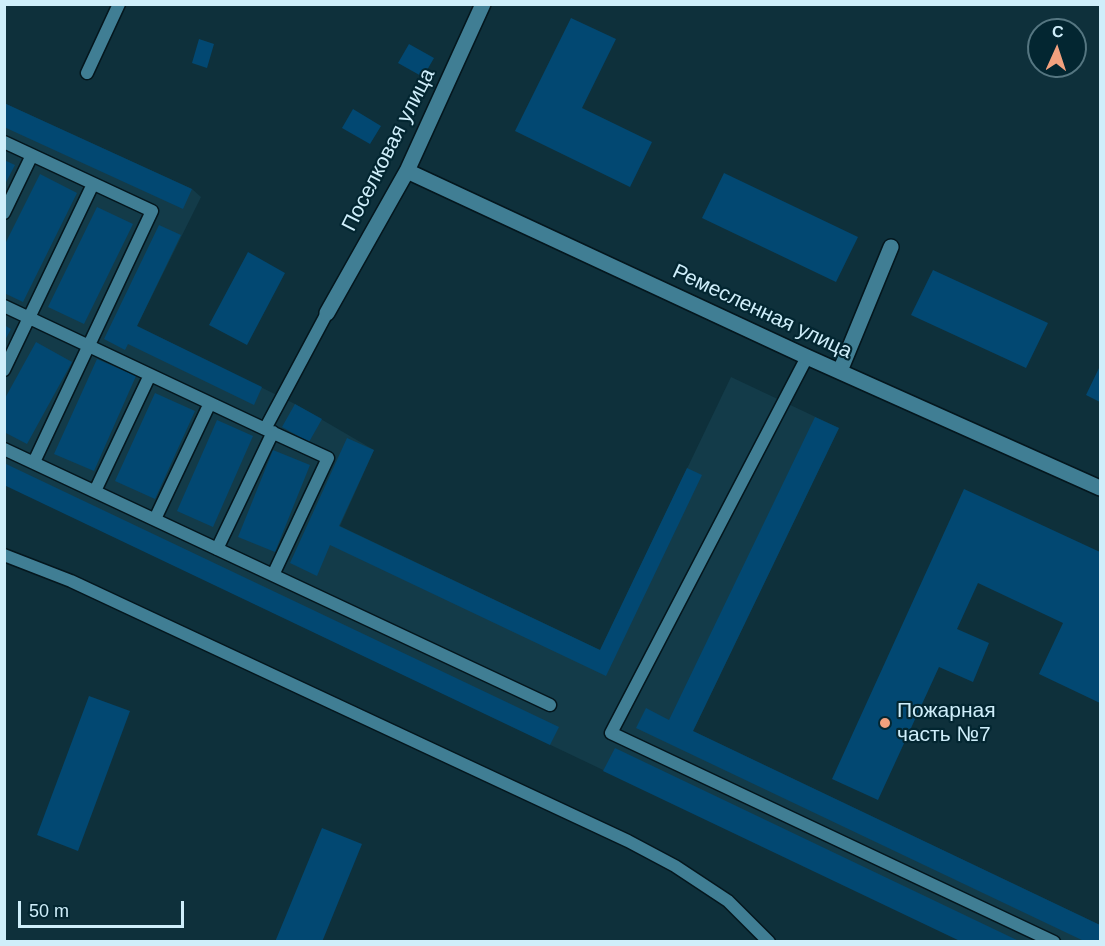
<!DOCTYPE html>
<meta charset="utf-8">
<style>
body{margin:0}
#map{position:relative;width:1105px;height:946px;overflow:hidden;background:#0e303b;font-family:Arial,sans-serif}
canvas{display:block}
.frame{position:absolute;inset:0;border:6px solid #cfeefa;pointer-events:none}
.north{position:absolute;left:1027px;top:18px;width:60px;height:60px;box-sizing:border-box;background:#032631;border:2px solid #557681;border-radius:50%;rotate:3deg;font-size:16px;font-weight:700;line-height:24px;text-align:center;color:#cfeefa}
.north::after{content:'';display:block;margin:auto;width:21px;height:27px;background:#f2a17e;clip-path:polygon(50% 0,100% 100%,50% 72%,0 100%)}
.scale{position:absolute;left:18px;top:901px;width:166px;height:27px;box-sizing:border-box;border:3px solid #cfeefa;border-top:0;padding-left:8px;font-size:18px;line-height:21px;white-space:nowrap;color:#cfeefa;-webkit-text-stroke:4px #032631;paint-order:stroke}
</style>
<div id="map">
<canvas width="1105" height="946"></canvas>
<div class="frame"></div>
<div class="north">С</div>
<div class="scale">50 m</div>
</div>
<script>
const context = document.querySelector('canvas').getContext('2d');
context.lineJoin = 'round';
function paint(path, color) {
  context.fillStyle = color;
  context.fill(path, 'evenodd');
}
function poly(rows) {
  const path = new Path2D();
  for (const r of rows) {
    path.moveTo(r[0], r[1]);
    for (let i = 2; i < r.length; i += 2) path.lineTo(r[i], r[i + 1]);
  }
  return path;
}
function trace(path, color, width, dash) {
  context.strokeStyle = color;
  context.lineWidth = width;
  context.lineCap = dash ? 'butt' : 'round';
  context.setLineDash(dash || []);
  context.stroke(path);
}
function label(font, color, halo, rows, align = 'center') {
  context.font = font + ' Arial,sans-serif';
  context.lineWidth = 4.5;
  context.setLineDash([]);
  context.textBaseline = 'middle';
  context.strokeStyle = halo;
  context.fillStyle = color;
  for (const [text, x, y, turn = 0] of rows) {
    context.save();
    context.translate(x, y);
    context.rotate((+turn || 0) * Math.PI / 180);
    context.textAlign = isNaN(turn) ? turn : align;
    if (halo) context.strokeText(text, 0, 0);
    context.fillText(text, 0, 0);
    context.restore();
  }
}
const built = poly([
 [4,103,192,189,201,197,137,326,295,404,374,450,340,526,600,650,731,377,839,428,693,731,1100,925,1100,941,962,941,5,485]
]);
const building = poly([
 [571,18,616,39,582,108,652,142,630,187,515,131],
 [199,39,214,44,207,68,192,63],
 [409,44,434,58,423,77,398,63],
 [4,103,192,189,183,209,4,127],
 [353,109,381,126,370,144,342,128],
 [4,160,15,165,4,186],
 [724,173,858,237,836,282,702,218],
 [40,174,77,193,23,302,4,293,4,246],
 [97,207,133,224,84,324,48,307],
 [159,225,181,235,137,326,262,387,254,405,128,344,125,350,104,339],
 [248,252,285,273,247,345,209,325],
 [933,270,1048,323,1026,368,911,315],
 [4,325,11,329,4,342],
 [36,342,72,362,27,444,4,432,4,400],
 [97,359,136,376,94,471,54,454],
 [1100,366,1100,402,1086,395],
 [155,393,195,411,155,499,115,481],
 [295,404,322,419,309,442,282,427],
 [815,417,839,428,693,731,1100,925,1100,942,1086,942,636,728,646,708,669,720],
 [217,420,253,436,213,527,177,511],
 [347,438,374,450,339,526,600,650,687,468,702,475,606,676,330,545,317,576,290,563],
 [273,450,310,465,275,552,238,537],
 [4,463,559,727,550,745,4,485],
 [964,489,1100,552,1100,703,1039,674,1063,623,978,583,957,629,989,643,973,682,939,667,878,800,832,779],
 [89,696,130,711,78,851,37,835],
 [615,748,1021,942,962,942,603,771],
 [322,828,362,844,322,942,275,942]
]);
const service = poly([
 [87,73,119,4],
 [4,142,152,211,34,462],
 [4,213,32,155],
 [4,306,265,429,327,313],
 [807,357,611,733,1054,942],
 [4,370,93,184],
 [265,429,328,458,273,575],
 [4,449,550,705],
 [95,491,150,375],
 [155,519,210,403],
 [217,549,273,432],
 [4,555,71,581,628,841,675,866,728,901,769,942]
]);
const minor = poly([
 [407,171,807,357,1100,488],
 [327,313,407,171,483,4],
 [840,371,891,247]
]);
const markers = [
 [885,723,6,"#f2a17e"]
];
const streetNames = [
 ["Поселковая улица",389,150,-63],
 ["Ремесленная улица",762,312,25]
];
const poiNames = [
 ["Пожарная",897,711],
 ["часть №7",897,735]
];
paint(built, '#133b49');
paint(building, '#024872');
trace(service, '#04161d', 15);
trace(minor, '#04161d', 18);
trace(service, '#407e94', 12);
trace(minor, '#407e94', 15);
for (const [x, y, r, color] of markers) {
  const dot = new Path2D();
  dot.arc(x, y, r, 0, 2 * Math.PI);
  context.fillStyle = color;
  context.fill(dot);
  trace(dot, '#032631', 2);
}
label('21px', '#cfeefa', '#032631', streetNames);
label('21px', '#cfeefa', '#032631', poiNames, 'left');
</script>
